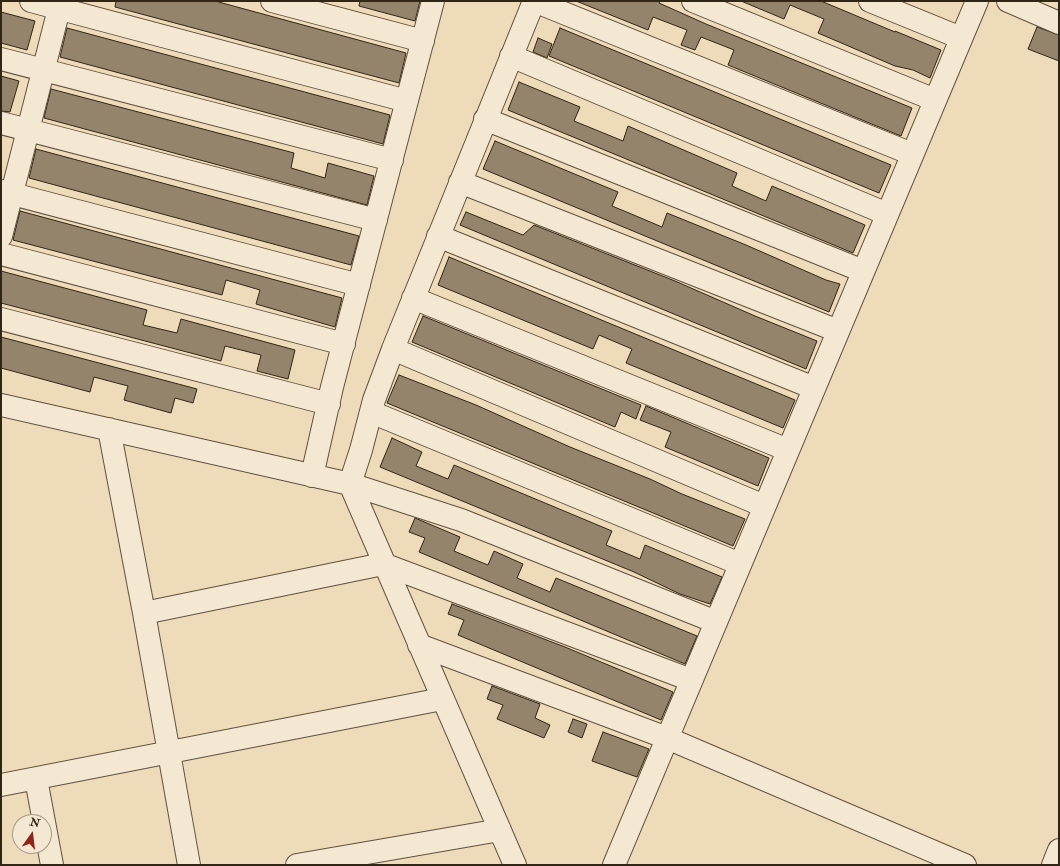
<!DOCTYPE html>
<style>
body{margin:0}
#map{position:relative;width:1060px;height:866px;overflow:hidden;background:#eedbb9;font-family:"IM FELL Double Pica",serif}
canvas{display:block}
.frame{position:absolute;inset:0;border:2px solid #312516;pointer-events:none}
.north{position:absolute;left:12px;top:814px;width:40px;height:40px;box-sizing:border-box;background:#f4e8d2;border:1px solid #a69a87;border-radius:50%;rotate:14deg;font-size:11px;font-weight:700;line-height:16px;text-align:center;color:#312516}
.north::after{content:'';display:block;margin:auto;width:14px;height:18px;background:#8f2418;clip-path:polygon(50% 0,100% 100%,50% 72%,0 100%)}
</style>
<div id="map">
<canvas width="1060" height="866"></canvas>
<div class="frame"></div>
<div class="north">N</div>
</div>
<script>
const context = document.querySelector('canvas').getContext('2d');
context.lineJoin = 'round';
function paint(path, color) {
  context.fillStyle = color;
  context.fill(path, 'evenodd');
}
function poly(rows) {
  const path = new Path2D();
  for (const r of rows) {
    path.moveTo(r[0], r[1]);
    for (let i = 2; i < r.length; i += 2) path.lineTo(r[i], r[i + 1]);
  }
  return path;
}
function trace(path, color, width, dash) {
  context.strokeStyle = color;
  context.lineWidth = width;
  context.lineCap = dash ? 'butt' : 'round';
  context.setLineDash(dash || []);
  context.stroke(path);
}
const building = poly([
 [116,1,215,1,406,53,399,83,115,7,116,1],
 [360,1,420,1,415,21,359,6,360,1],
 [576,1,660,1,659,3,706,24,912,108,901,136,728,65,734,50,701,37,695,50,681,45,687,30,653,17,648,30,576,1],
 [741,1,821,1,895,32,895,31,941,50,930,78,913,70,895,66,818,33,824,19,790,5,784,19,741,1],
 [1,12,35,21,27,50,1,43,1,12],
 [1037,27,1059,35,1059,61,1028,49,1037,27],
 [67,28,390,115,383,144,60,57,67,28],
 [560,28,891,165,879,193,549,56,560,28],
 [538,38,552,44,547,58,533,52,538,38],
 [1,76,19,81,10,112,1,111,1,76],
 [519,82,580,107,574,121,623,141,628,126,737,173,732,186,766,201,772,186,865,225,853,253,508,110,519,82],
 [51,89,294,153,291,168,325,178,328,163,374,176,367,205,44,118,51,89],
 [495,141,618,192,612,206,629,213,662,227,667,213,746,245,826,280,840,284,829,312,483,169,495,141],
 [36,149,359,236,351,265,29,178,36,149],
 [20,211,342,298,335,327,256,304,260,290,226,280,222,295,13,240,20,211],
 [466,212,523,235,534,225,675,281,755,316,817,341,806,369,460,225,466,212],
 [449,257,795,400,783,428,626,363,632,349,599,335,593,349,438,285,449,257],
 [1,271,147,310,143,325,177,333,181,319,295,350,288,379,257,371,261,355,225,346,221,361,1,303,1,271],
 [423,316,641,405,636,419,621,412,615,427,412,342,423,316],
 [1,337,197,389,193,403,175,398,171,413,124,400,128,386,94,377,90,392,1,368,1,337],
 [399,375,476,405,570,447,650,479,682,494,745,519,733,546,387,403,399,375],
 [646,406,769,458,758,486,665,447,671,432,640,420,646,406],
 [392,438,422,452,416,466,448,479,454,465,612,531,606,545,640,559,645,545,722,577,710,604,680,594,634,572,380,467,392,438],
 [415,518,460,537,454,551,473,559,488,565,494,551,523,564,517,578,550,592,556,578,697,636,685,664,419,552,425,538,409,532,415,518],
 [452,604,565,647,673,692,661,720,458,635,464,620,448,614,452,604],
 [492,686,540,704,535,718,550,725,544,738,497,719,503,705,487,699,492,686],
 [573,719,587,724,582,738,568,732,573,719],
 [603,732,649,749,637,777,592,761,603,732]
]);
const street = poly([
 [31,1,407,101],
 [272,1,423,41],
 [534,1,393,349,374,400,361,450,350,484,461,520,716,622],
 [534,1,912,154],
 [693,1,935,100],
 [870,1,961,38],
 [1008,1,1059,23],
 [511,56,887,214],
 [1,59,392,160],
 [485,119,863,271],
 [1,123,376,220],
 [460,182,838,331],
 [1,191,359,285],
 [1,236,61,1],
 [438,236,814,388],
 [1,254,344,344],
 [413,298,788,450],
 [1,319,329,404],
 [393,349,764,506],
 [1,405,350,484,515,865],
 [371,412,740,564],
 [109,429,144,613,189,865],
 [312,476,332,387,433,1],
 [144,613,383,564,691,680],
 [419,645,667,738,965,865],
 [36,779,44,822],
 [1,785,442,699],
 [44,822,52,865],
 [297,865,500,830],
 [614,865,977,1],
 [1053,865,1059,850]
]);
paint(building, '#93846b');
trace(building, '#312516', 1);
trace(street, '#60523f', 24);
trace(street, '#f4e8d2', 22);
</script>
